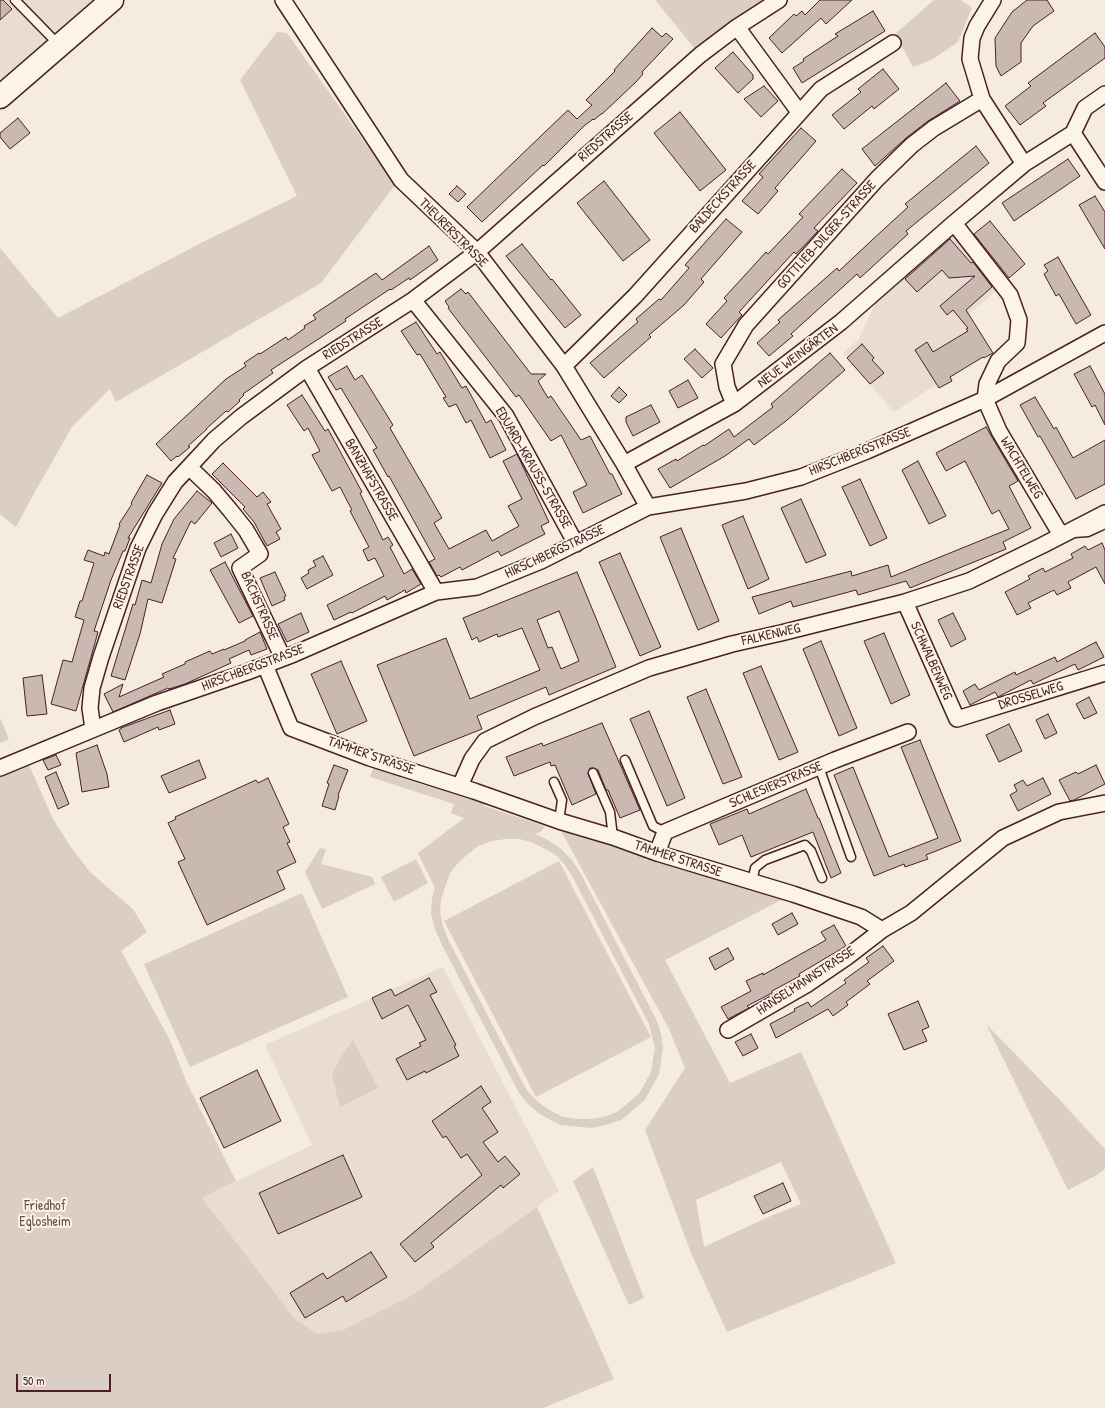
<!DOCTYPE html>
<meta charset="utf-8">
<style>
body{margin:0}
#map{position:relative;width:1105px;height:1408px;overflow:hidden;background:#f5ecde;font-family:"Patrick Hand",sans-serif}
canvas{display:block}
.scale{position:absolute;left:16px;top:1374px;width:95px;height:18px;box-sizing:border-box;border:2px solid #4a1f2b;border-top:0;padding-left:5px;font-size:12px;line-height:14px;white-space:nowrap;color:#4a1f2b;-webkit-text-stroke:3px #fcf5e5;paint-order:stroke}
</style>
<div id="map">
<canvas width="1105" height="1408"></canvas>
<div class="scale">50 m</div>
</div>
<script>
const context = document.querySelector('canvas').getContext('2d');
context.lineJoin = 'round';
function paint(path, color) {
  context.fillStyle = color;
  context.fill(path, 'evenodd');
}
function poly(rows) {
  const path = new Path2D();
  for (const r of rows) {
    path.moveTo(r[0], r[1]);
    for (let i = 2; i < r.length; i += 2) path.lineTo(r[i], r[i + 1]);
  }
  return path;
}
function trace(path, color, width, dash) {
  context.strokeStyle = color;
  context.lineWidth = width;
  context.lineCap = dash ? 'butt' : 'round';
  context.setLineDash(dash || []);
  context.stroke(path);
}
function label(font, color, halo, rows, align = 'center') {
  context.font = font + ' "Patrick Hand",sans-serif';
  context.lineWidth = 4;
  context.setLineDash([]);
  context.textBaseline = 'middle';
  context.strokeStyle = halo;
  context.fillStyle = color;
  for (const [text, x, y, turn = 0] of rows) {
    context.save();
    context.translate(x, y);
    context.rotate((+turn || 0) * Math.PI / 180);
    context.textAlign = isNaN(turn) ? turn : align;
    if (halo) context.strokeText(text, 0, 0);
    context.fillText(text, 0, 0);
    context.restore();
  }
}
const built = poly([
 [0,0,112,0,0,97],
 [951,232,997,290,963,319,968,331,933,352,927,343,916,351,937,384,894,412,843,353,858,340,880,294],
 [443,967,559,1191,412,1295,343,1330,318,1334,296,1320,202,1198,312,1145,265,1045]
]);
const green = poly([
 [655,0,779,0,700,55],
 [934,0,961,0,972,8,958,42,933,59,913,67,895,34],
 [277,32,287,33,395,185,321,283,116,402,110,389,72,427,32,497,16,527,0,514,0,248,58,318,203,242,297,196,240,80],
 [0,718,9,739,0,743],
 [26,758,52,817,70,846,90,872,133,909,147,932,121,951,169,1038,187,1083,236,1181,202,1198,296,1320,318,1334,343,1330,412,1295,537,1207,614,1379,543,1408,0,1408,0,768],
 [377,760,405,768,401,778,469,799,474,791,487,795,484,806,545,826,541,832,535,834,548,840,561,849,572,860,580,872,657,1021,661,1034,663,1047,659,1074,645,1100,621,1120,606,1125,591,1128,560,1125,538,1113,528,1104,519,1093,442,945,435,929,431,914,432,898,435,888,418,853,464,818,451,813,454,804,370,777],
 [506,839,519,839,532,842,556,855,565,865,572,876,649,1024,655,1048,651,1072,639,1094,617,1112,603,1117,591,1119,577,1119,563,1117,553,1112,543,1106,534,1098,526,1089,449,941,443,926,440,913,441,899,450,873,458,863,468,854,478,846,492,841],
 [555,820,793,894,665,960,730,1083,801,1052,896,1263,727,1332,691,1253,645,1130,685,1068,669,1029],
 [781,1162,801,1204,766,1218,704,1247,696,1200],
 [320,848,326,849,321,864,372,877,375,884,322,909,305,872],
 [416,859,428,883,394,902,381,877],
 [559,861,651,1037,536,1097,444,921],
 [302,893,348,997,190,1067,144,964],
 [986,1024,1057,1097,1105,1149,1105,1169,1097,1175,1068,1190],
 [353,1040,378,1088,340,1107,332,1076,339,1060],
 [593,1167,644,1298,629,1305,573,1181]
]);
const building = poly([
 [0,0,3,0,12,9,0,20,0,0],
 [820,0,852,0,826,24,821,18,782,53,769,38,794,14,796,16,802,11,805,15,820,0],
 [1027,0,1047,0,1054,11,1033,26,1021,43,1021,62,1001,76,996,66,995,38,1012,12,1027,0],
 [873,11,885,31,802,83,793,68,804,61,803,59,838,36,835,34,873,11],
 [652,28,662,37,666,33,673,39,642,72,643,74,636,82,602,114,601,114,594,120,593,119,584,126,544,166,543,165,482,222,467,207,568,110,577,119,592,105,586,100,615,71,614,70,652,28],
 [1095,33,1105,47,1105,58,1043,103,1046,106,1020,125,1005,106,1031,86,1028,83,1095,33],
 [733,52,753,75,753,79,738,93,715,68,733,52],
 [883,69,899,89,874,109,872,106,844,129,832,115,861,92,858,89,883,69],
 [946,83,960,101,928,121,906,138,875,166,862,149,946,83],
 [764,86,778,101,761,117,744,99,764,86],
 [680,112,726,170,700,191,654,133,680,112],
 [18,118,30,133,10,149,0,137,0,133,18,118],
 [801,128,816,141,775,188,778,191,758,214,742,201,763,177,759,174,801,128],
 [976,146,989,163,906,231,908,234,860,278,857,274,791,334,793,336,769,356,757,343,780,322,778,320,837,268,839,271,871,241,908,207,905,204,976,146],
 [1068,159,1080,176,1014,221,1002,203,1068,159],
 [842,169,857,183,814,228,818,231,796,254,794,252,739,312,742,315,721,338,706,324,727,301,724,298,766,252,768,254,803,217,799,214,842,169],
 [604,181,650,240,623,261,577,203,604,181],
 [457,186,466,194,458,202,449,194,457,186],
 [1095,196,1105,212,1105,249,1079,205,1095,196],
 [726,219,742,232,701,279,704,282,684,305,649,335,651,337,604,378,590,363,638,322,636,319,659,299,661,300,689,268,685,265,726,219],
 [990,221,1025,264,1009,278,974,234,990,221],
 [950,239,971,263,973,262,992,287,966,310,993,353,984,358,983,357,950,377,952,381,939,388,915,350,927,342,933,352,968,331,966,329,968,328,953,310,947,315,940,306,975,276,949,278,942,270,917,292,905,279,950,239],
 [522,244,551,280,552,279,581,315,565,328,506,256,522,244],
 [429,246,438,260,410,280,409,278,391,290,390,289,345,319,346,321,271,370,273,373,243,394,244,395,239,400,240,401,228,412,226,411,206,429,207,429,188,446,190,447,178,457,177,456,171,461,156,444,226,379,246,366,244,363,259,353,260,354,286,337,288,340,305,328,304,326,316,319,313,315,376,273,382,280,429,246],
 [1058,257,1091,315,1076,324,1059,294,1056,296,1044,274,1048,271,1044,265,1058,257],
 [461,289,466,294,468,292,531,374,546,374,538,381,548,398,551,396,581,440,590,436,610,474,612,474,622,494,583,513,573,492,587,485,561,435,551,441,519,395,516,397,448,308,449,307,445,301,461,289],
 [416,322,437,354,440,352,462,388,466,386,486,423,491,420,506,450,490,458,471,420,466,423,456,404,449,407,443,398,446,397,420,354,417,355,401,331,416,322],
 [862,344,874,358,872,360,884,373,870,384,847,358,862,344],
 [695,349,713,368,702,378,684,359,695,349],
 [830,353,845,370,786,421,754,445,749,439,725,456,670,488,658,469,676,459,677,461,703,445,704,446,729,429,734,437,773,407,771,404,830,353],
 [347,366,355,380,362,375,393,425,390,428,442,518,434,523,449,549,486,530,492,541,519,526,508,506,522,499,503,461,517,454,549,522,541,526,545,534,501,556,498,551,462,570,460,567,441,577,439,575,437,576,429,562,435,559,389,476,388,477,373,450,377,448,341,388,336,390,328,377,347,366],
 [1090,366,1105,394,1105,425,1095,405,1092,407,1074,374,1090,366],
 [688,380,698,398,678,408,669,391,688,380],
 [619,387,627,395,619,403,611,396,619,387],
 [302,395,325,431,328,429,362,492,360,493,383,540,388,537,393,545,390,547,404,574,412,569,421,584,406,593,405,590,387,600,385,596,352,613,351,612,334,620,327,605,384,576,375,558,368,561,363,550,369,547,350,511,352,510,340,487,332,491,312,455,320,451,308,428,304,431,287,405,302,395],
 [1035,397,1054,429,1056,427,1073,458,1105,440,1105,484,1076,499,1040,436,1038,437,1020,405,1035,397],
 [651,405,660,422,633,436,626,422,626,417,651,405],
 [986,427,1018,481,1009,486,1031,528,1003,542,1006,549,910,588,906,581,858,595,856,590,793,607,791,601,759,614,752,597,851,571,852,576,888,565,891,577,1009,529,999,510,992,514,965,461,946,471,936,453,986,427],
 [918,461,946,516,929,524,902,470,918,461],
 [223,463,257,497,263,492,271,502,267,504,281,529,276,532,280,539,267,546,254,522,243,509,245,507,212,474,223,463],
 [147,475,162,483,128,538,130,538,125,551,123,551,111,580,94,631,98,632,76,711,51,704,63,660,72,662,84,620,75,617,80,601,82,601,94,563,84,560,88,550,104,556,105,552,109,554,120,525,119,524,132,504,131,503,147,475],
 [860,479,887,538,870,546,842,487,860,479],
 [197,491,212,503,195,524,191,521,173,558,176,559,162,603,148,599,140,634,125,680,111,676,133,604,135,605,142,580,151,583,162,544,174,519,197,491],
 [801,499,826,555,806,563,781,508,801,499],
 [743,516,769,579,748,589,722,525,743,516],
 [681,528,719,621,698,630,660,537,681,528],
 [231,534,238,548,221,557,214,543,231,534],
 [1102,543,1105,550,1105,584,1096,567,1068,582,1071,588,1057,595,1054,590,1028,603,1031,608,1017,615,1005,592,1030,579,1028,576,1043,568,1045,572,1073,558,1071,554,1085,546,1088,550,1102,543],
 [620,553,661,647,640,656,599,562,620,553],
 [323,556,333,575,307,589,301,578,309,573,308,570,316,566,313,561,323,556],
 [225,562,253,616,239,623,210,570,225,562],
 [275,572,286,596,284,597,285,600,272,606,260,578,275,572],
 [577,572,616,667,549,695,546,687,477,716,482,729,414,756,377,665,446,638,470,699,540,670,522,628,498,637,497,634,479,642,477,637,472,640,463,618,577,572],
 [559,611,579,661,561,669,552,647,548,648,537,620,559,611],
 [301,613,309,632,287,642,278,624,301,613],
 [953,613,966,639,951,647,938,620,953,613],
 [260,632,267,649,251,655,249,650,229,659,231,663,185,684,169,689,168,688,113,712,104,694,123,684,119,697,164,677,162,674,185,664,185,662,210,651,212,654,224,649,224,650,245,641,245,640,260,632],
 [884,633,910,695,891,704,864,641,884,633],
 [821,641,857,728,839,736,803,649,821,641],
 [1096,642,1104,657,1078,670,1075,664,1033,684,1031,680,998,697,995,692,970,705,963,691,975,684,979,690,1015,672,1016,675,1055,657,1057,662,1096,642],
 [341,661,367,721,337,734,311,674,341,661],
 [761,666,798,752,779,760,743,673,761,666],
 [42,675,47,714,27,716,23,678,42,675],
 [706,689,742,777,723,784,687,697,706,689],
 [1089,697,1097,713,1084,719,1076,704,1089,697],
 [170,710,175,724,159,730,158,727,124,742,119,730,121,729,121,728,170,710],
 [649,711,685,798,667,806,630,719,649,711],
 [1048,714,1057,733,1045,739,1036,720,1048,714],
 [602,723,640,810,620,818,608,790,606,790,598,770,594,768,590,768,588,773,596,794,572,805,555,765,551,766,550,762,514,776,506,757,542,743,543,746,602,723],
 [1009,724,1022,751,999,762,986,735,1009,724],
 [920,740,961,841,926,855,928,859,905,867,904,864,874,876,834,775,853,767,889,857,938,838,901,747,920,740],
 [97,745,107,774,109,787,82,792,76,753,97,745],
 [56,755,61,765,48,770,43,760,56,755],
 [199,760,206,778,169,793,161,776,199,760],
 [334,765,348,770,338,795,339,796,335,810,322,806,329,784,327,783,334,765],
 [1096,765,1105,784,1074,800,1070,801,1059,780,1076,772,1078,774,1096,765],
 [56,772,69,804,58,809,45,777,56,772],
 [268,778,289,824,283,827,290,842,287,843,296,862,277,871,285,889,207,925,178,862,185,859,168,823,176,819,175,817,256,780,258,783,268,778],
 [1043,778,1051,794,1018,811,1010,795,1017,791,1014,785,1023,780,1027,786,1043,778],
 [806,789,818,818,819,818,841,873,831,878,813,832,751,857,742,835,719,845,710,824,747,809,749,814,806,789],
 [792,913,798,924,778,935,772,924,792,913],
 [834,925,846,946,799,974,800,976,772,991,772,993,747,1006,749,1008,728,1019,721,1007,751,991,746,981,763,973,763,975,826,940,821,932,834,925],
 [883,946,894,961,867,981,870,984,846,1002,848,1005,833,1016,828,1009,776,1038,770,1024,795,1011,794,1009,808,1002,811,1007,846,983,844,980,869,962,866,958,883,946],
 [728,948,734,959,715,970,709,958,728,948],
 [429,978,437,992,430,995,456,1045,454,1046,459,1056,426,1073,425,1071,407,1080,396,1059,421,1046,419,1043,426,1040,408,1005,382,1019,372,998,391,989,395,996,429,978],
 [918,1001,929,1027,922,1030,927,1041,904,1050,888,1014,918,1001],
 [751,1034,758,1048,743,1056,735,1042,751,1034],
 [257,1070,281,1121,224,1148,200,1098,257,1070],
 [481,1086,491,1102,482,1108,498,1132,483,1142,498,1162,505,1156,520,1174,503,1188,501,1185,431,1243,434,1247,415,1262,400,1244,482,1175,467,1154,461,1158,446,1136,443,1138,432,1121,481,1086],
 [343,1155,362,1197,278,1234,259,1193,343,1155],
 [783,1183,791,1201,763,1214,754,1196,783,1183],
 [371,1252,387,1277,346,1302,343,1296,305,1318,290,1293,323,1273,327,1279,371,1252]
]);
const service = poly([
 [15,0,59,45],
 [1074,533,1088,532,1105,524],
 [625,760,653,826,665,832],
 [819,767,851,857],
 [593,773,610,812,613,837],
 [554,782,562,800,559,821],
 [752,882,755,868,765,860,805,845,811,851,822,878]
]);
const minor = poly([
 [283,0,401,180,477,252,564,366,624,464,648,507],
 [993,0,977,26,972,38,970,59,982,99,1024,164],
 [737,27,799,112],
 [1073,133,1105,182],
 [954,223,1010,295,1019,320,1017,343,998,361,987,384,985,399],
 [413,300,506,416,576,544],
 [564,366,635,296,821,89,893,43],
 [307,368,436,592],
 [985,399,999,431,1061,535],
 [734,404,727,387,723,364,746,325,877,179,912,145,934,128,982,99],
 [624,464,734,404,841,322,954,223,1024,164,1073,133,1085,108,1105,94],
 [189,467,214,491,230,510,246,530,260,554,240,568,283,658],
 [905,602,957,719,1105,673],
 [265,665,291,728,370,758,474,791,559,821,613,837,657,853,793,894,861,917,882,930],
 [93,729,90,708,92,688,101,657,138,548,155,514,175,482,189,467,214,440,241,417,307,368,413,300,477,252,700,55,737,27,779,0],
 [0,768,157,703,247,672,294,654,436,592,477,587,541,561,648,507,746,491,801,477,867,451,985,399,1105,333],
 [460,786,472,759,485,741,534,717,649,668,732,644,781,633,905,602,969,581,1043,545,1105,513],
 [657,853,665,832,835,760,908,732],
 [728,1030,806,985,847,957,882,930,911,913,1003,838,1059,812,1105,803]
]);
const secondary = poly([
 [0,97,112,0]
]);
const streetNames = [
 ["RIEDSTRASSE",606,137,-41],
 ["BALDECKSTRASSE",723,197,-48],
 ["THEURERSTRASSE",453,233,45],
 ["GOTTLIEB-DILGER-STRASSE",827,235,-48],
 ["RIEDSTRASSE",353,339,-32],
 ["NEUE WEINGÄRTEN",798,356,-37],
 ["HIRSCHBERGSTRASSE",860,452,-22],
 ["EDUARD-KRAUSS-STRASSE",533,468,60],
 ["WACHTELWEG",1021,468,59],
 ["BANZHAFSTRASSE",371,480,60],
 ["HIRSCHBERGSTRASSE",555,552,-25],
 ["RIEDSTRASSE",129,577,-70],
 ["BACHSTRASSE",259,606,66],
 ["FALKENWEG",771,635,-13],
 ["SCHWALBENWEG",931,661,66],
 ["HIRSCHBERGSTRASSE",253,668,-21],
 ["DROSSELWEG",1031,696,-17],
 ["TAMMER STRASSE",371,756,19],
 ["SCHLESIERSTRASSE",776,785,-23],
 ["TAMMER STRASSE",678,859,18],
 ["HANSELMANNSTRASSE",806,981,-33]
];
const parkNames = [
 ["Friedhof",45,1206],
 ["Eglosheim",45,1222]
];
paint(built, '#e8ddd0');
paint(green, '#dbcec4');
paint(building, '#cab9b1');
trace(building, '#4a1f2b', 1);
trace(service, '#4a1f2b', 11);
trace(minor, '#4a1f2b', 18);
trace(secondary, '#4a1f2b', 25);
trace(service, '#fcf5e5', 8);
trace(minor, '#fcf5e5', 15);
trace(secondary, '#fcf5e5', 22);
label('14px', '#4a1f2b', '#fcf5e5', streetNames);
label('14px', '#6e4b51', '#fcf5e5', parkNames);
</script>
